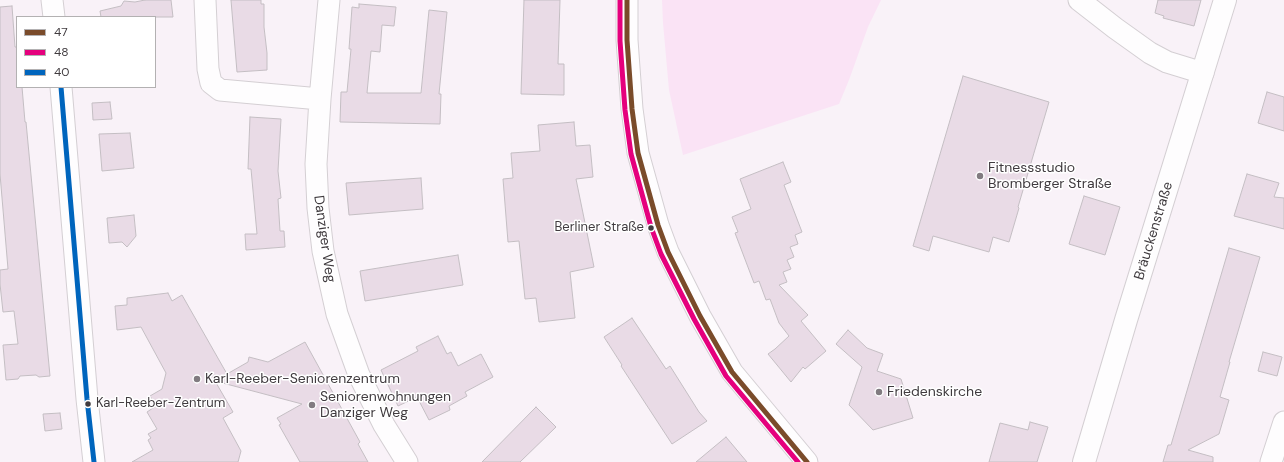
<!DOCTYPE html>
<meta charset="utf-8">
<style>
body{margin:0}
#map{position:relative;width:1284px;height:462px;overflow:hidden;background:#f9f2f8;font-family:"DM Sans",sans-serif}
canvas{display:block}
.legend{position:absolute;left:16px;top:16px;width:140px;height:72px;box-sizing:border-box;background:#fff;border:1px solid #b3b1b2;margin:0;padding:5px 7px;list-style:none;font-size:12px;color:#403b3f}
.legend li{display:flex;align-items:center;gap:8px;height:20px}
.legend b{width:20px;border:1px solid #b3b1b2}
</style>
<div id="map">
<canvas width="1284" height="462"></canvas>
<ul class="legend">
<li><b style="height:5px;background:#7a4b2a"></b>47</li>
<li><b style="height:5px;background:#e5007d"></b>48</li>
<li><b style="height:5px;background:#0065bd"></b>40</li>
</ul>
</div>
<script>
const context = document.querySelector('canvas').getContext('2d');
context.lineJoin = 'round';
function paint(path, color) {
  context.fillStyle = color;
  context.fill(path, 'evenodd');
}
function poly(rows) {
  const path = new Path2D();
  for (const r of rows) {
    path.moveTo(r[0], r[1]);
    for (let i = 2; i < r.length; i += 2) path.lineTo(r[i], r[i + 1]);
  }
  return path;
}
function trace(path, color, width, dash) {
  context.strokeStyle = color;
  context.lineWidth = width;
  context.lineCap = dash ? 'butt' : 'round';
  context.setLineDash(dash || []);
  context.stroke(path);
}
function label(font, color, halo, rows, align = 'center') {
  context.font = font + ' "DM Sans",sans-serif';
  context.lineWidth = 3;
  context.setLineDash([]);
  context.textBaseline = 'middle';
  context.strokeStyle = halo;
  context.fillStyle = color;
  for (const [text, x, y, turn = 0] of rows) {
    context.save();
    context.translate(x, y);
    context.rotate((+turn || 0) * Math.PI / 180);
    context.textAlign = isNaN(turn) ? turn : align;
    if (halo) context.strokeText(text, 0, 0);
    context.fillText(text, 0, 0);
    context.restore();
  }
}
const green = poly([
 [662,0,881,0,868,27,849,80,839,104,683,155,669,90,663,23]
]);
const building = poly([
 [145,0,171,0,173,17,101,17,100,11,121,6,124,1,135,2,145,0],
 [231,0,261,0,261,4,264,4,264,27,267,53,267,70,237,72,231,0],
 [524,0,560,0,558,64,564,64,564,95,521,94,524,0],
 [1158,0,1201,0,1194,26,1163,18,1164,16,1155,13,1158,0],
 [359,4,396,7,394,26,382,25,380,52,371,51,367,93,421,93,429,10,447,12,439,94,441,94,440,124,340,122,341,92,347,92,351,49,349,49,352,7,359,8,359,4],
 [12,6,15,47,17,47,17,87,22,87,25,122,26,122,50,376,39,377,36,375,20,376,18,379,6,380,3,345,18,344,14,311,3,312,0,284,0,270,8,269,0,174,0,7,12,6],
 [963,76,1049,102,1018,207,1019,208,1009,242,993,237,989,252,933,236,929,251,913,246,963,76],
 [1267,92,1284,97,1284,131,1258,123,1267,92],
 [110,102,112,119,93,120,92,103,110,102],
 [250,117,281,119,278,171,281,198,278,199,280,231,284,231,285,247,246,250,245,234,257,234,251,169,248,169,250,117],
 [574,122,576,146,590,145,593,177,576,179,594,267,570,272,575,318,539,322,536,298,525,299,519,241,508,242,503,179,513,178,511,153,540,151,538,125,574,122],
 [130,133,134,168,102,171,99,134,130,133],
 [783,162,791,182,784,185,802,232,795,235,798,244,790,247,794,257,787,260,791,269,783,272,787,282,779,285,808,315,801,321,826,351,805,369,803,367,791,382,768,354,775,349,789,336,779,323,770,299,766,300,759,281,754,283,735,233,738,232,732,217,751,209,740,179,783,162],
 [1247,174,1279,183,1274,197,1284,198,1284,229,1234,216,1247,174],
 [421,178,423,209,349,215,346,183,421,178],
 [1084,196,1120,207,1105,255,1069,244,1084,196],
 [134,215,136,236,127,247,122,242,109,243,107,218,134,215],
 [1229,248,1260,257,1229,362,1230,362,1220,397,1229,400,1219,434,1188,450,1213,457,1213,462,1163,462,1168,445,1171,445,1229,248],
 [458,255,463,285,365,301,360,271,458,255],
 [168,293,172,301,182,295,227,374,248,362,249,357,268,362,305,342,360,442,358,444,368,462,300,462,279,425,281,424,277,418,302,404,215,381,233,412,223,418,241,451,238,462,132,462,153,450,148,440,151,438,148,434,157,429,147,412,156,406,150,396,162,389,166,373,141,327,117,330,115,306,127,305,127,298,168,293],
 [632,318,666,369,670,366,699,412,707,421,672,444,621,366,622,365,604,337,632,318],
 [848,330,867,348,883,354,877,371,901,379,913,418,873,430,849,405,862,367,836,344,848,330],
 [438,336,447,354,451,352,458,366,481,354,493,377,465,392,467,396,449,406,450,410,429,420,417,397,398,406,381,370,418,351,416,347,438,336],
 [1263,352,1282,357,1277,376,1258,371,1263,352],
 [536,407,556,427,520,462,482,462,536,407],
 [60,413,62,429,45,431,43,414,60,413],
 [1030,422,1048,427,1037,462,989,462,1000,423,1028,430,1030,422],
 [726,437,747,462,696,462,726,437]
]);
const minor = poly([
 [52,0,54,17],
 [205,0,208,69,211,83,220,90,320,99],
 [329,0,320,99,316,164,318,208,323,251,337,314,359,375,384,425,407,462],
 [627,0,627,40,632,109,638,153,658,225,668,252,700,316,732,372,807,462],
 [1079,0,1115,28,1150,53,1167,62,1203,73],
 [61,87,87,399,94,462],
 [1271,462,1284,422]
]);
const primary = poly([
 [1084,462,1126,320,1225,0]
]);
const bus1 = poly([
 [627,0,627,40,632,109,638,153,658,225,668,252,700,316,732,372,807,462]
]);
const bus2 = poly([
 [620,0,620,41,625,110,631,154,651,227,661,254,694,319,726,376,798,462]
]);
const bus3 = poly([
 [61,87,87,399,94,462]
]);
const markers = [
 [980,176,4,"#817b80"],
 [651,228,3.5,"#403b3f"],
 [197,379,4,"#817b80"],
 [879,392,4,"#817b80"],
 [88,404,3.5,"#403b3f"],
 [312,405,4,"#817b80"]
];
const busNames = [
 ["Berliner Straße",644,228],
 ["Karl-Reeber-Zentrum",96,404,"left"]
];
const poiNames = [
 ["Fitnessstudio",988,168],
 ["Bromberger Straße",988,184],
 ["Karl-Reeber-Seniorenzentrum",205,379],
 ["Friedenskirche",887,392],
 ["Seniorenwohnungen",320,397],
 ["Danziger Weg",320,413]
];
const streetNames = [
 ["Bräuckenstraße",1154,231,-73],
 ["Danziger Weg",324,239,82]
];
paint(green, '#fae3f5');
paint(building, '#e9dbe6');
trace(building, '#c4bec3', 1);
trace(minor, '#d4cfd3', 23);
trace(primary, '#d4cfd3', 24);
trace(minor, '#fefdfe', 21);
trace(primary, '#fefdfe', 22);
trace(bus1, '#7a4b2a', 5);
trace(bus2, '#e5007d', 5);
trace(bus3, '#0065bd', 5);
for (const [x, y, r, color] of markers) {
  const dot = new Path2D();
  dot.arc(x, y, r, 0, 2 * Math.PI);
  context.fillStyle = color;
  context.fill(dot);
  trace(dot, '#fff', 1.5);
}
label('13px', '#403b3f', '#fff', busNames, 'right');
label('14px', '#403b3f', '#fff', poiNames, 'left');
label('14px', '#403b3f', '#fff', streetNames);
</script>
